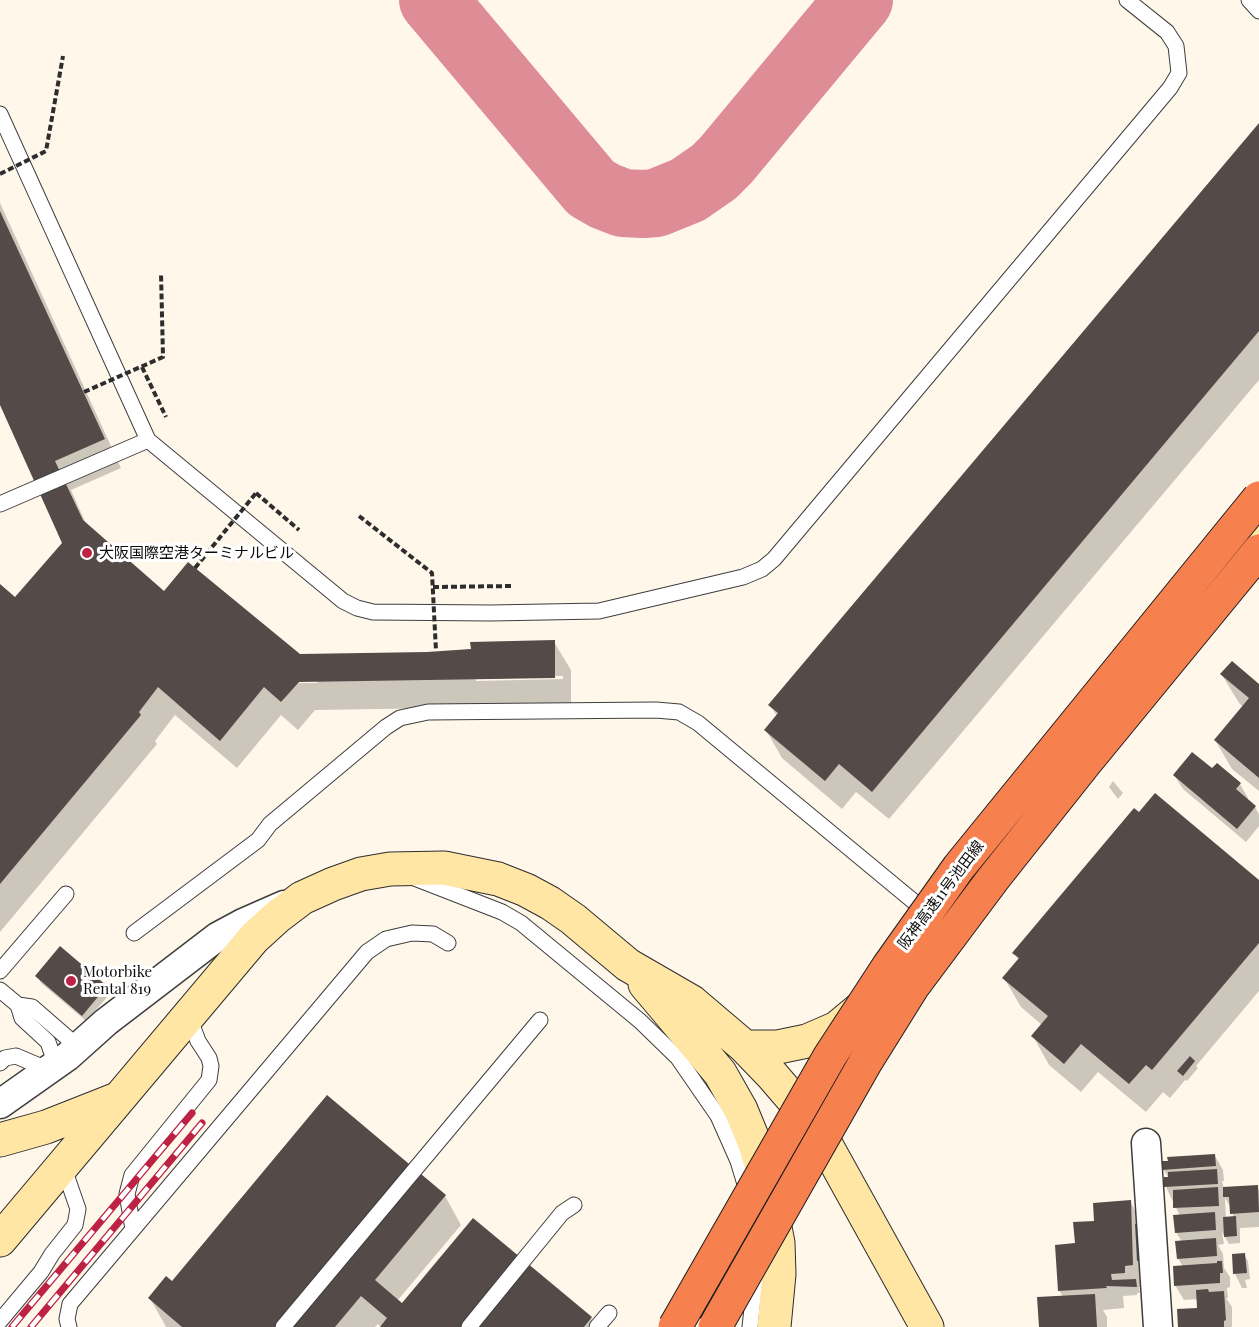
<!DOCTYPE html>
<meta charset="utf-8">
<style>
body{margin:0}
canvas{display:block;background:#fff7ea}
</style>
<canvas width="1259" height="1327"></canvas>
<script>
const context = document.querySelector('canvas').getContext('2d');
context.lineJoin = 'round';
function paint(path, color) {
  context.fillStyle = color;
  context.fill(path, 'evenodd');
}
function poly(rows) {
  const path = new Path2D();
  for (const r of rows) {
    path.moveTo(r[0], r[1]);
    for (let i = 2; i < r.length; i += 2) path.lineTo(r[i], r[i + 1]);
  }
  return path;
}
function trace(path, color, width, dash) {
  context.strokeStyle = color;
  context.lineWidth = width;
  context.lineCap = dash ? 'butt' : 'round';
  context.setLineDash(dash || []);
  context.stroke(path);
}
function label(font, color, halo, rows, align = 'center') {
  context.font = font + ' "Playfair Display","Noto Sans JP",serif';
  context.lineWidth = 6;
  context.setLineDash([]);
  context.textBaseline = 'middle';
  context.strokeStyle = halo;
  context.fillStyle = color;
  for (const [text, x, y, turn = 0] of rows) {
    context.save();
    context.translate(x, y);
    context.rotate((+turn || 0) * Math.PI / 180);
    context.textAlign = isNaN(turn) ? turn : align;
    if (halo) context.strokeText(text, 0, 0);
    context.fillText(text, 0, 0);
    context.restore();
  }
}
const shadow = poly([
 [1259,125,1259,380,889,819,856,792,842,809,782,758,766,730,777,716,770,705],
 [0,203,121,468,71,490,87,526,164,593,300,656,427,653,554,642,571,670,571,706,315,710,298,730,281,715,237,768,175,715,155,741,157,744,0,932,0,586,15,599,63,544,0,401],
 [563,676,563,679,476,681,475,678],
 [291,680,315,680,318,683,291,683],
 [1222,675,1259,686,1259,791,1232,769,1215,740,1243,707,1239,703],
 [1212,770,1240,784,1248,798,1247,800,1255,807,1259,814,1259,826,1246,842,1183,789,1174,775],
 [1113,781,1123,793,1118,799,1109,787],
 [1259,882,1259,991,1196,1066,1198,1068,1187,1081,1185,1080,1170,1098,1163,1092,1146,1112,1098,1072,1081,1092,1049,1065,1033,1036,1042,1025,1021,1007,1004,978,1019,961,1014,953],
 [37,976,106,987,110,994,86,1021,41,983],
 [1215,1156,1223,1170,1224,1181,1222,1181,1224,1189,1257,1186,1259,1191,1259,1227,1240,1228,1240,1243,1229,1244,1222,1232,1224,1244,1218,1245,1223,1254,1224,1268,1230,1277,1230,1287,1227,1288,1228,1298,1226,1298,1232,1307,1232,1327,1179,1327,1199,1309,1198,1299,1184,1300,1175,1285,1183,1267,1178,1258,1182,1242,1176,1232,1180,1216,1166,1187,1169,1179,1164,1170,1164,1163],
 [1225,1198,1231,1208,1234,1218,1226,1219],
 [445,1196,461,1225,397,1301,402,1305,591,1318,596,1327,381,1327,378,1324,375,1327,166,1327,150,1298,172,1283],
 [1130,1201,1142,1223,1144,1287,1139,1287,1140,1293,1137,1293,1137,1295,1123,1296,1124,1308,1103,1310,1107,1317,1107,1327,1041,1327,1063,1297,1059,1290,1076,1245,1096,1222],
 [1244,1255,1248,1261,1250,1279,1245,1280,1247,1288,1242,1288,1235,1274]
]);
const taxiway = poly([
 [433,0,591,188,605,196,623,203,643,204,656,203,688,190,714,172,726,160,859,0]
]);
const building = poly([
 [1259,123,1259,331,872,792,839,764,825,781,764,730,778,713,768,705],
 [0,211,105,439,55,461,83,520,164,591,188,562,300,654,427,652,471,649,470,642,555,640,555,678,299,682,281,702,264,687,220,741,158,687,139,712,141,715,0,884,0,584,15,597,62,543,0,405],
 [1232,661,1259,684,1259,778,1214,740,1249,698,1220,674],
 [1192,752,1212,768,1217,763,1241,783,1236,789,1256,806,1237,829,1173,775],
 [1155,793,1259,880,1259,943,1152,1070,1146,1065,1129,1084,1081,1044,1064,1064,1031,1036,1048,1016,1002,978,1019,958,1012,953,1134,808,1139,812],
 [60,946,107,986,82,1016,35,976],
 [1190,1056,1195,1061,1183,1076,1177,1071],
 [327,1095,446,1195,375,1280,402,1303,473,1218,592,1317,584,1327,380,1327,387,1318,361,1296,335,1327,182,1327,148,1298,166,1276,172,1281],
 [1215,1154,1216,1166,1162,1170,1162,1161,1168,1161,1167,1157],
 [1217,1169,1218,1184,1164,1187,1164,1177,1168,1177,1168,1172],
 [1258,1185,1259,1212,1230,1214,1229,1197,1223,1197,1223,1187],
 [1218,1187,1219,1206,1173,1208,1173,1190],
 [1131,1200,1133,1265,1125,1266,1125,1273,1111,1274,1112,1280,1136,1279,1137,1287,1106,1286,1107,1288,1058,1291,1055,1245,1075,1243,1073,1222,1094,1221,1093,1203],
 [1215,1212,1216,1230,1175,1233,1173,1215],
 [1236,1216,1237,1236,1224,1237,1223,1217],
 [1135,1224,1141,1224,1144,1261,1137,1261],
 [1216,1238,1217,1256,1177,1259,1175,1241],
 [1245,1253,1247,1273,1233,1274,1232,1254],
 [1217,1261,1222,1261,1223,1273,1220,1273,1220,1283,1174,1286,1173,1266,1217,1263],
 [1208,1289,1209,1292,1224,1291,1226,1320,1224,1321,1224,1327,1178,1327,1177,1309,1197,1308,1196,1290],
 [1095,1294,1097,1327,1039,1327,1037,1297]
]);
const path = poly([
 [142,367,166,417],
 [256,493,299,530],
 [433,587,512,586]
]);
const lane = poly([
 [1249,0,1259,11],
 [0,114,148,440],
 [0,504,148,440,343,601,357,608,373,612,491,613,599,611,743,577,762,569,774,559,1170,88,1179,73,1176,46,1167,32,1127,0],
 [412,877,502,912,521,923,640,1021,678,1058,718,1116,738,1161,748,1194],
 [134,933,258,840,270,824,386,727,400,718,428,712,656,710,679,712,698,723,930,915],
 [0,971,66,894],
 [0,990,18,1005,22,1018,48,1042,56,1065],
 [18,1005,32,1007,78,1047],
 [0,1063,5,1058,16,1056,49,1070],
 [133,1229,127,1194,132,1175,209,1080,211,1066,209,1058,198,1041,189,1017],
 [0,1321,41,1272,52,1254,75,1225,78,1209,63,1166],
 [69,1327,67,1319,70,1304,367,952,386,939,412,933,433,934,448,943],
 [283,1327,540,1020],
 [469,1327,562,1213,574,1205],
 [597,1327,609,1313],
 [750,1327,756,1272]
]);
const street = poly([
 [0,1104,68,1056,106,1022,217,937,243,923,284,905],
 [1146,1143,1158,1327]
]);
const secondary = poly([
 [1226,570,1259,530],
 [939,918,1023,816],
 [645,984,720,1073,741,1110,755,1144,766,1181,778,1243,779,1274,774,1327],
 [745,1047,778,1047,807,1041,837,1028,861,1008],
 [0,1140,46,1127,117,1099],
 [0,1240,254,938,277,917,302,898,333,884,361,874,390,869,444,868,498,879,526,890,550,903,573,919,628,965,692,1002,745,1047,772,1075,815,1125,927,1327]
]);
const rail = poly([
 [12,1327,192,1113],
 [31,1327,202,1123]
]);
const pathBridge = poly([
 [0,174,46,151,63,56],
 [84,392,163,357,161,273],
 [359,516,432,573,436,651],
 [195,568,256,493]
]);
const highwayBridge = poly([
 [675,1327,830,1056,888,967,959,867,1259,498],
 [715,1327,865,1063,913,986,993,879,1085,763,1259,551]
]);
const markers = [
 [87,553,6,"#bd2143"],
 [71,981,6,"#bd2143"]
];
const poiNames = [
 ["大阪国際空港ターミナルビル",99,553],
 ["Motorbike",83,972],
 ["Rental 819",83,989]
];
const streetNames = [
 ["阪神高速11号池田線",941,895,-53]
];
paint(shadow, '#0003');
trace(taxiway, '#de8c96', 68);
paint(building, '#544a48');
trace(lane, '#3e3e3e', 17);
trace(street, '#3e3e3e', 31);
trace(secondary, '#2d2d2d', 35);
trace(path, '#2d2d2d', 4, [6, 3]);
trace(lane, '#fff', 15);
trace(street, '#fff', 28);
trace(secondary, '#ffe6a5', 33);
trace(rail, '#bd2143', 7);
trace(rail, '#fff', 4.5, [14]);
trace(highwayBridge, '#1c1c1c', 35, []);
trace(pathBridge, '#2d2d2d', 4, [6, 3]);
trace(highwayBridge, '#f7804f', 33);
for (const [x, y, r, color] of markers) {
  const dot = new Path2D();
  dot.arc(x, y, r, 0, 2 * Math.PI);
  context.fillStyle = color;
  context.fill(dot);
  trace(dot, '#fff', 2);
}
label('15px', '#0b0b0b', '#fff', poiNames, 'left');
label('15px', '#0b0b0b', '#fff', streetNames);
</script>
